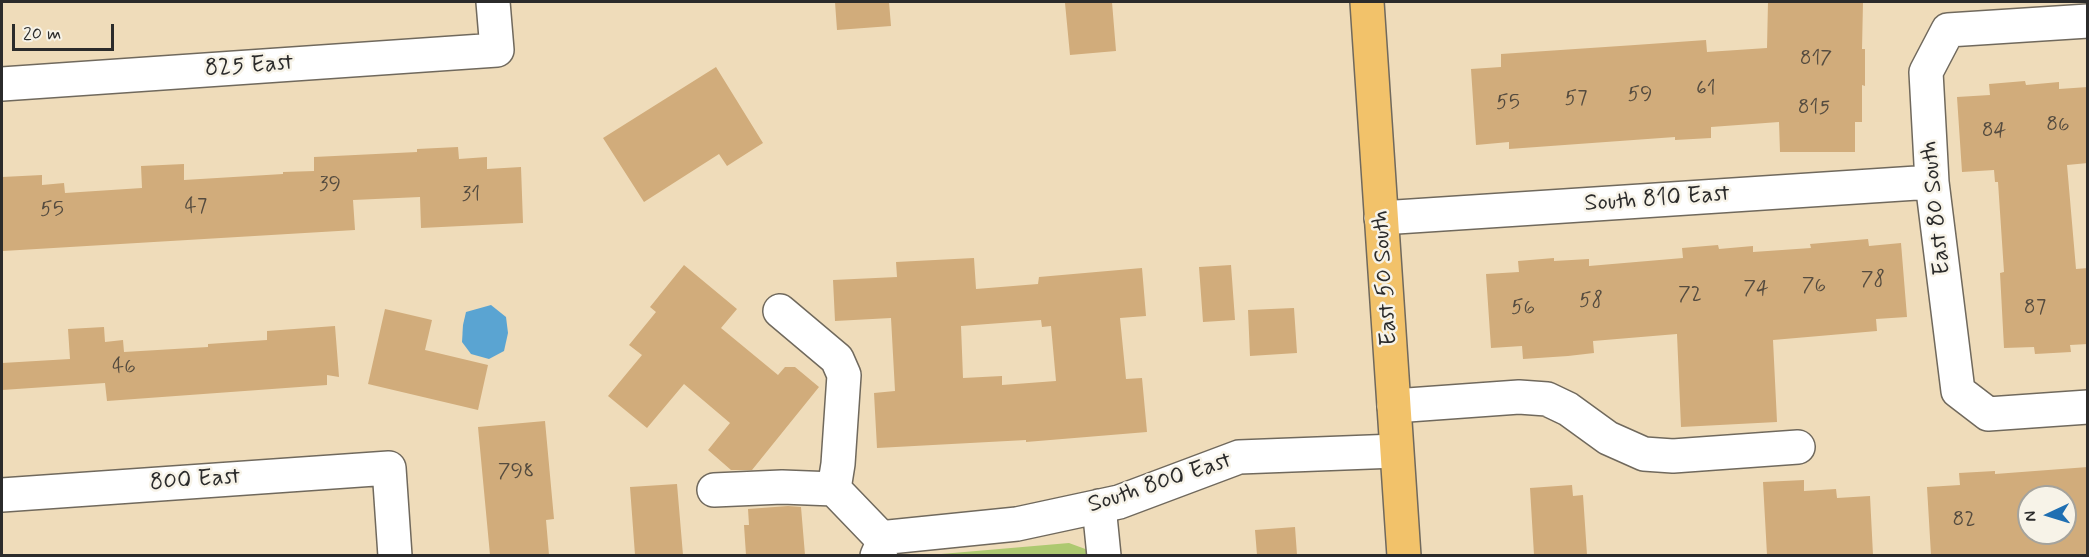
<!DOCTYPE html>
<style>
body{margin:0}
#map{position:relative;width:2089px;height:557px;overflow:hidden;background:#efdcba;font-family:Mynerve,sans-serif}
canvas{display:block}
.frame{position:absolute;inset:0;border:3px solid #2b2b2b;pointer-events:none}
.north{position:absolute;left:2017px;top:485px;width:60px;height:60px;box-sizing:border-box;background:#f7f3e8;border:2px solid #a5a39c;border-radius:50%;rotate:266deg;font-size:16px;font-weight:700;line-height:24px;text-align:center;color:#2b2b2b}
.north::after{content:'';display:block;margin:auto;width:21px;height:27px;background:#1f6fb2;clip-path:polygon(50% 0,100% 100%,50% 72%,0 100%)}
.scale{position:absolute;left:12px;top:24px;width:102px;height:27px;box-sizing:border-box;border:3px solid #2b2b2b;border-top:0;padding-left:8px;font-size:18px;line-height:21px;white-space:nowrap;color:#2b2b2b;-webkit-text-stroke:4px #f7f3e8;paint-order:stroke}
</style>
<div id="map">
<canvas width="2089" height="557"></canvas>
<div class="frame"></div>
<div class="north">N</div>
<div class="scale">20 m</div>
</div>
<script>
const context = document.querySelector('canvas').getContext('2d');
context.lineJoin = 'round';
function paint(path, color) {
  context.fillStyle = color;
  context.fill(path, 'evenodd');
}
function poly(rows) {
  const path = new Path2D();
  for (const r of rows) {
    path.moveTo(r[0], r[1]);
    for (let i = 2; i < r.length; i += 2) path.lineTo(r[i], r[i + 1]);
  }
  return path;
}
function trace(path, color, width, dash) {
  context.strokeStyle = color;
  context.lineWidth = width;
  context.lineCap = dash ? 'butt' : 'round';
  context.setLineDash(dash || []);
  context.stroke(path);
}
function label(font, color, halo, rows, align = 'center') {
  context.font = font + ' Mynerve,sans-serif';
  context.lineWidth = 5;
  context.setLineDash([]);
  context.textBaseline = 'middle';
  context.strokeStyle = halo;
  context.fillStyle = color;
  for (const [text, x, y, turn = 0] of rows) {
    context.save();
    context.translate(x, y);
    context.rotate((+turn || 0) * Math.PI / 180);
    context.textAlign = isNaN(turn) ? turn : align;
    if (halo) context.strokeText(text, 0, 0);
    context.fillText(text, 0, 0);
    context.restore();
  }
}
const green = poly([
 [1069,543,1088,550,1089,556,918,556]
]);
const water = poly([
 [491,305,506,317,508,333,504,351,489,359,471,354,462,342,463,325,466,312]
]);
const building = poly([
 [835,2,889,2,891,26,837,30],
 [1081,2,1112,2,1116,51,1070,55,1065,3],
 [1768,2,1863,2,1862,49,1865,49,1865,86,1862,85,1862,122,1855,122,1855,152,1780,152,1779,122,1711,127,1711,138,1675,140,1675,137,1509,149,1509,142,1476,145,1471,69,1501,67,1501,54,1635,45,1706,40,1707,52,1767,48],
 [716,67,763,143,727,166,719,154,644,202,603,138],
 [2025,81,2026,85,2059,82,2059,89,2088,87,2088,163,2067,165,2076,269,2088,268,2088,344,2070,345,2071,352,2035,354,2034,347,2004,348,2000,273,2004,272,1998,182,1995,182,1994,170,1962,172,1957,97,1990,95,1989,84],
 [458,147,459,159,487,157,487,169,521,167,523,223,421,228,420,197,353,200,355,230,3,251,2,177,42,175,42,185,64,183,65,193,142,188,141,166,184,164,184,180,283,174,283,172,314,171,314,157,417,152,417,149],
 [1868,239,1869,246,1901,243,1907,317,1876,319,1877,331,1773,340,1777,422,1681,427,1677,334,1593,341,1594,353,1568,356,1523,359,1522,346,1491,348,1486,274,1519,272,1518,261,1554,258,1554,261,1589,259,1589,266,1683,258,1682,248,1718,245,1719,249,1753,246,1753,252,1811,248,1810,244],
 [974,258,976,289,1038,284,1039,277,1142,268,1146,316,1120,318,1126,379,1142,378,1147,432,1026,442,1026,440,877,448,874,393,895,391,891,318,835,321,833,280,897,277,896,262],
 [1041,320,1042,327,1051,326,1056,381,1002,385,1002,376,963,378,961,326],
 [684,265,737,309,721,328,778,375,785,367,795,367,819,387,752,470,731,470,708,450,730,423,684,384,647,428,608,396,642,355,629,345,656,312,650,307],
 [1231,265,1235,320,1203,322,1199,267],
 [1294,308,1297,353,1250,356,1248,310],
 [385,309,432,320,425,350,488,365,478,410,368,384],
 [335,326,339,377,327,375,327,385,107,401,105,383,2,390,2,363,70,359,68,329,104,327,105,342,123,340,124,352,208,347,208,344,267,340,267,331],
 [545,421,554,519,546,520,549,555,490,555,478,427],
 [2088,467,2088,555,1931,555,1927,487,1960,485,1959,473,1995,471,1995,474],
 [2029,497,2065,497,2065,533,2029,533],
 [1804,480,1804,491,1836,489,1837,498,1870,496,1873,555,1767,555,1763,482],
 [677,484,683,555,635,555,630,487],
 [1572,485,1573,496,1583,495,1587,555,1534,555,1530,488],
 [788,506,801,507,805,555,746,555,744,525,749,525,748,509],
 [1295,527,1297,555,1257,555,1255,530]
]);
const minor = poly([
 [2088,21,1948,30,1926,72,1932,182,1958,391,1988,414,2088,407],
 [2,84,497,50,493,2],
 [1381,218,1932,182],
 [780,311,837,359,844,375,838,464,834,489],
 [1394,406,1519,397,1547,399,1568,409,1608,438,1644,454,1673,456,1798,447],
 [714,490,782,487,834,489,885,542],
 [2,495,389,468,395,556],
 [1099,506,1104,556],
 [877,556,881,547,889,537,1017,524,1119,502,1239,457,1396,451]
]);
const major = poly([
 [1367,2,1404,556]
]);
const numberNames = [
 ["817",1816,60],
 ["61",1706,90],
 ["59",1640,96],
 ["57",1576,100],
 ["55",1508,104],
 ["815",1814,109],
 ["86",2058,126],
 ["84",1994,132],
 ["39",330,186],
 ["31",471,196],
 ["47",196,208],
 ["55",52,211],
 ["78",1873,281],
 ["76",1814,287],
 ["74",1756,290],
 ["72",1690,296],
 ["58",1591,302],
 ["56",1523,309],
 ["87",2035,309],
 ["46",124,368],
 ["798",516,473],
 ["82",1964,521]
];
const streetNames = [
 ["825 East",249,67,-4],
 ["South 810 East",1657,200,-4],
 ["East 80 South",1937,208,-96],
 ["East 50 South",1386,278,-94],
 ["800 East",195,481,-4],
 ["South 800 East",1160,484,-18]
];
paint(green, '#adc970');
paint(water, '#5aa4d2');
paint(building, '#d1ac7b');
trace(minor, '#70695d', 36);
trace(major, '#70695d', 36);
trace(minor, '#fff', 33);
trace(major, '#f2c26a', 33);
label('21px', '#544b3f', null, numberNames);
label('24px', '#2b2b2b', '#f7f3e8', streetNames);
</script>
